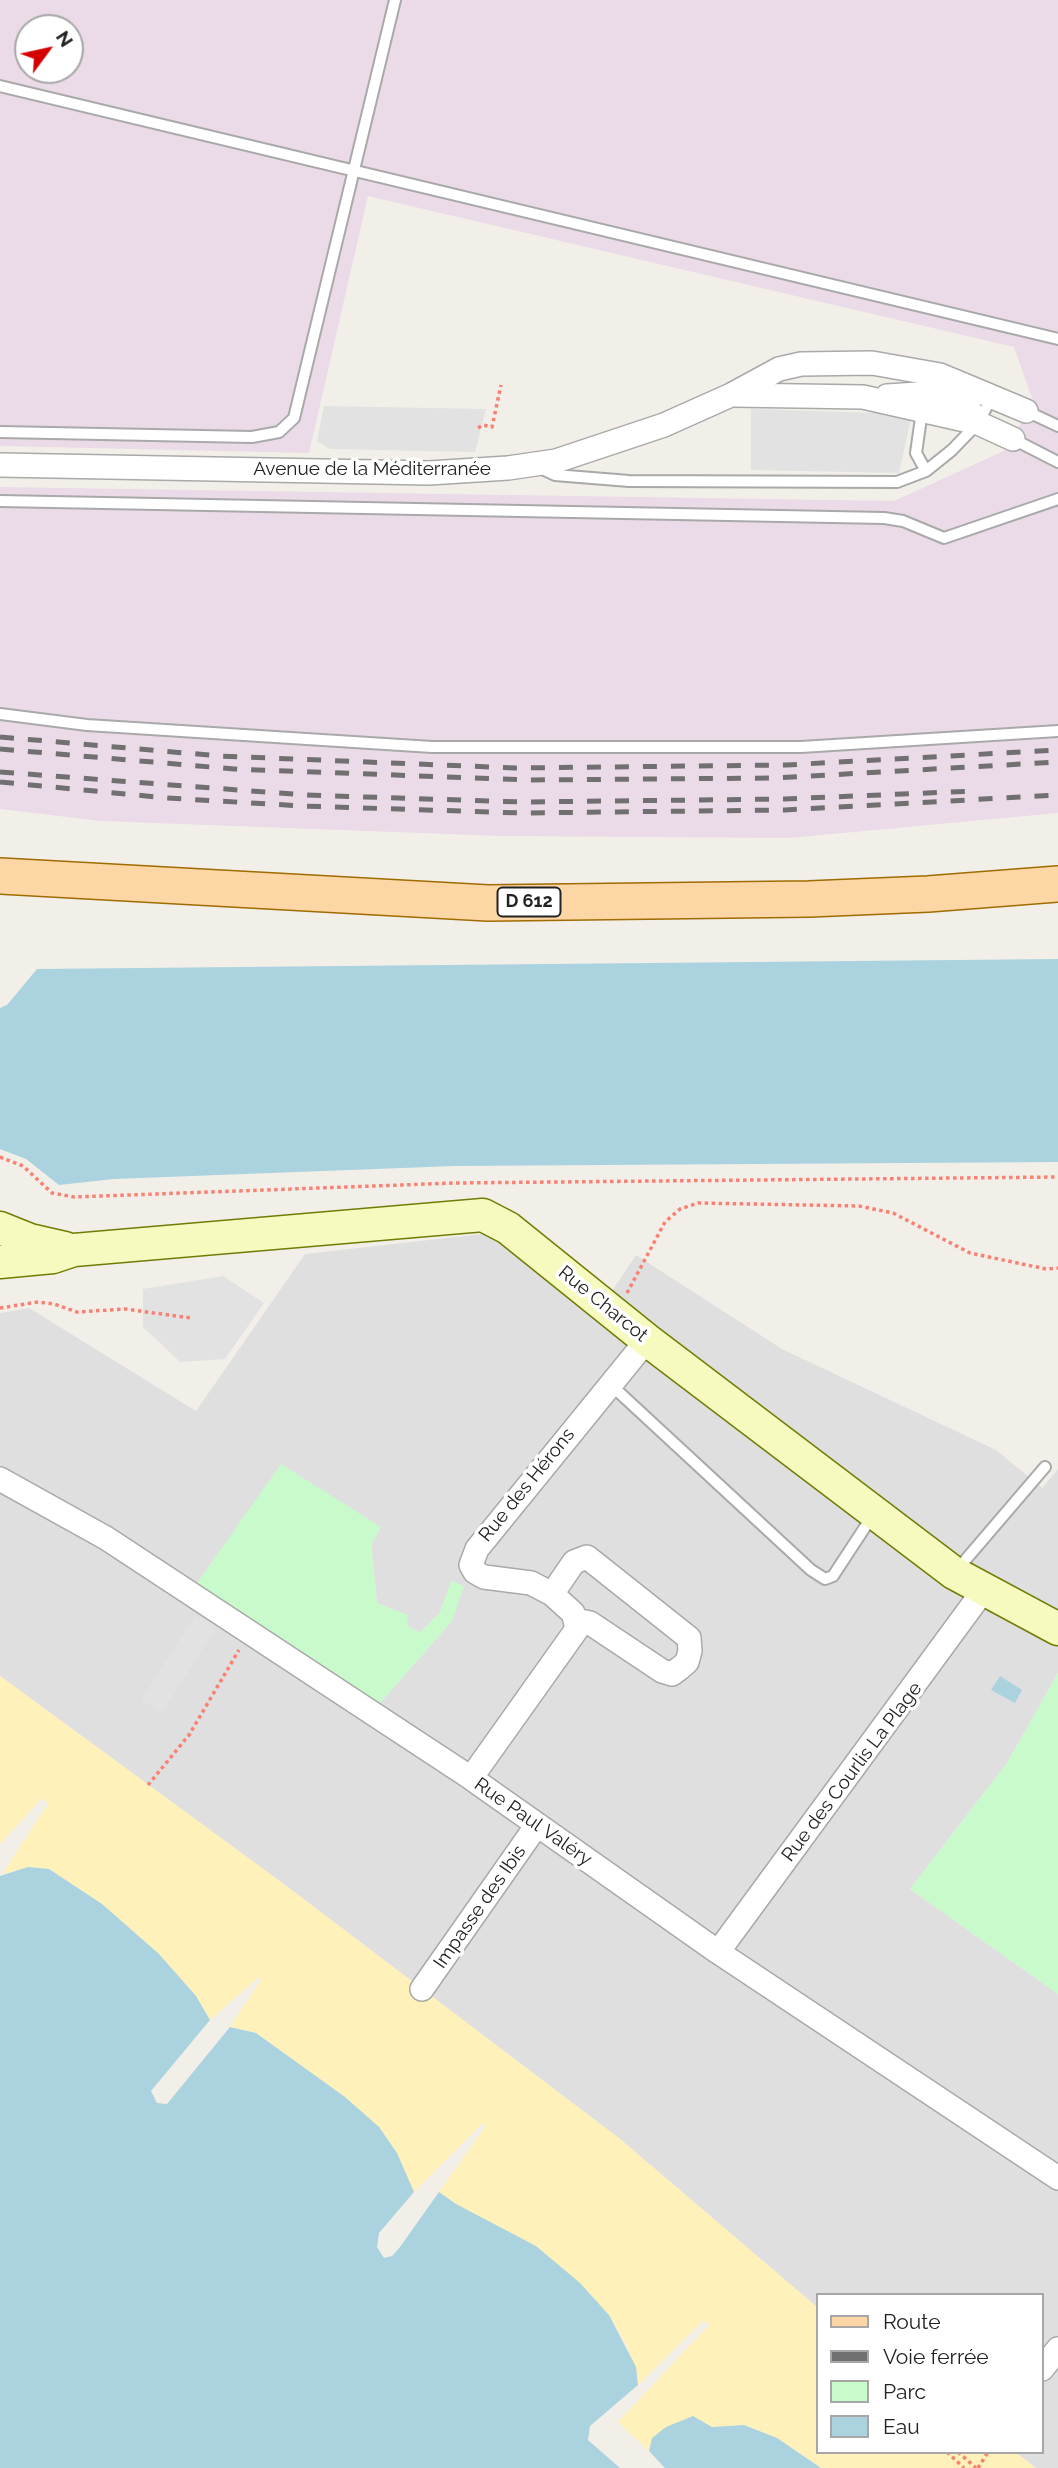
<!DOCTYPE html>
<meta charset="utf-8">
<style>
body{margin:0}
#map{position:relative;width:1058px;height:2468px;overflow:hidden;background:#f2efe9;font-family:Raleway,sans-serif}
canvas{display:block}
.legend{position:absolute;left:816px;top:2293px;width:228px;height:161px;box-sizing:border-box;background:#fff;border:2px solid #a7a7a7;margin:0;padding:9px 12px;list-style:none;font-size:21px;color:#222}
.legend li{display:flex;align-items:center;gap:14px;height:35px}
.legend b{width:35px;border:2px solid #a7a7a7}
.north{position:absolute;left:14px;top:14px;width:70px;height:70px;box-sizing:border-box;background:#fff;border:2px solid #a7a7a7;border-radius:50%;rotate:57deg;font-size:19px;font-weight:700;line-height:28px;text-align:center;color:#222}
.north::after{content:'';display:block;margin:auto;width:24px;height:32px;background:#d40000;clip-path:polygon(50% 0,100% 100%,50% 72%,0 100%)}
</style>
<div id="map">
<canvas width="1058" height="2468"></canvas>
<ul class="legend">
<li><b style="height:9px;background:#fcd6a4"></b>Route</li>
<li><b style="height:9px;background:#707070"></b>Voie ferrée</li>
<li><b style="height:19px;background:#c8facc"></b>Parc</li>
<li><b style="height:19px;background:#aad3df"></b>Eau</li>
</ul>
<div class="north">N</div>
</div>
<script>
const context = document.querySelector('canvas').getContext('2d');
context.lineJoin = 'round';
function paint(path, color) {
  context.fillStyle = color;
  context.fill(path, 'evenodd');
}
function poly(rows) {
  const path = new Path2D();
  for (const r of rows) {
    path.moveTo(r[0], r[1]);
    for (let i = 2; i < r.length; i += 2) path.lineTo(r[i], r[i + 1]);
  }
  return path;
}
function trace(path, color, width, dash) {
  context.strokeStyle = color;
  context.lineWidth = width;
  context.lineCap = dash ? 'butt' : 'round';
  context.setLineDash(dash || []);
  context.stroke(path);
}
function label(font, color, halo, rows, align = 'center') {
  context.font = font + ' Raleway,sans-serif';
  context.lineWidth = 7;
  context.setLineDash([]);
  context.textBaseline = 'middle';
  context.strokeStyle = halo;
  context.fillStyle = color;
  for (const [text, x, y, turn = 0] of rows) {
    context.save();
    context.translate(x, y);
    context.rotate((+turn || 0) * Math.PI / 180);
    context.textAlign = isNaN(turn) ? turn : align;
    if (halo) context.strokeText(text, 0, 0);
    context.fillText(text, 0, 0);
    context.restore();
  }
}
const residential = poly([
 [491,1233,1058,1641,1058,1673,1007,1763,910,1889,1058,1994,1058,2468,1036,2468,1015,2452,1042,2452,1042,2295,818,2295,818,2308,620,2139,285,1885,0,1676,0,1313,29,1308,196,1411,305,1254],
 [281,1464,380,1528,371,1545,377,1603,407,1615,406,1626,420,1632,440,1613,451,1582,452,1621,379,1704],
 [636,1255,782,1349,996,1450,1042,1488,1058,1469,1058,1613,966,1566,612,1291]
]);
const industrial = poly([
 [0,0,1058,0,1058,813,789,838,501,836,101,821,0,809,0,487,894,501,1006,450,1033,401,1014,347,368,196,309,453,0,446],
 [28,28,70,28,70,70,28,70]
]);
const sand = poly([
 [0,1676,285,1885,620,2139,818,2308,818,2452,1015,2452,1036,2468,821,2468,777,2438,744,2425,712,2427,693,2416,652,2438,649,2451,618,2422,710,2324,703,2321,638,2385,628,2348,609,2315,439,2192,487,2124,482,2124,414,2192,397,2153,379,2127,345,2097,256,2033,230,2027,261,1980,259,1977,210,2020,196,1996,159,1954,102,1904,49,1869,28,1867,2,1874,48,1804,42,1798,0,1844]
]);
const park = poly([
 [281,1464,381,1527,371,1545,377,1603,408,1615,407,1626,420,1632,440,1613,451,1581,464,1586,452,1621,379,1704,197,1583],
 [1058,1673,1058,1994,910,1889,1007,1763]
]);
const parking = poly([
 [324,406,486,409,475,452,330,449,317,441],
 [751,409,880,413,911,418,899,473,751,470],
 [223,1276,264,1303,225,1359,180,1362,143,1327,143,1289],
 [195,1615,216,1628,162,1713,141,1700]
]);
const water = poly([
 [1058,959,1058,1162,454,1166,114,1179,59,1185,26,1159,0,1149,0,1008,7,1005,37,969],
 [1000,1676,1022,1690,1015,1703,991,1690],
 [28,1867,49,1869,102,1904,159,1954,196,1996,210,2020,151,2091,157,2103,167,2104,230,2027,256,2033,345,2097,379,2127,397,2153,414,2192,379,2233,377,2247,384,2258,392,2256,400,2247,439,2192,456,2204,536,2246,580,2283,609,2315,636,2367,638,2385,590,2426,588,2440,620,2468,0,2468,0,1876],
 [693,2416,712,2427,744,2425,777,2438,821,2468,665,2468,649,2451,652,2438,666,2427]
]);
const path = poly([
 [478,428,483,425,492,427,501,385],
 [0,1157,23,1166,52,1193,74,1197,455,1183,1058,1177],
 [627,1293,665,1222,680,1209,698,1203,859,1206,893,1213,970,1253,1046,1269,1058,1268],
 [0,1308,38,1302,54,1304,77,1312,125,1309,191,1318],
 [148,1785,189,1735,239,1650],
 [947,2452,964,2468],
 [958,2452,976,2468],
 [978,2468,988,2452]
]);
const lane = poly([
 [0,86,1058,339],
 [922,411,916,453,926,471],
 [1026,411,1058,426],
 [0,432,252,437,279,432,294,418,395,0],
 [1013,439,1058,462],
 [540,468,555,475,629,481,897,482,926,471,952,450,978,423,992,397],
 [0,501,884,518,903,521,944,538,1058,499],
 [0,714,87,725,432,747,801,747,1058,731],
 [610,1384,811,1570,825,1579,833,1576,873,1515],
 [956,1571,1045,1467]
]);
const street = poly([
 [734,395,863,397,978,423,1013,439],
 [887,396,918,394,954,397,969,409,978,423],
 [0,465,429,473,508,468,556,461,664,425,731,395,779,369,801,364,872,363,940,375,1026,411],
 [0,1479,106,1538,471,1778,718,1952,1058,2178],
 [552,1594,531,1583,484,1577,475,1572,471,1565,477,1549,647,1340],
 [471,1778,577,1629,575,1620,573,1613,552,1594,574,1562,587,1557,689,1638,690,1651,687,1662,680,1668,672,1674,662,1671,590,1623,575,1620],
 [718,1952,983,1591],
 [422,1989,537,1825],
 [1042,2369,1058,2349]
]);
const secondary = poly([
 [0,1228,30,1240,65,1248],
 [0,1262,53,1257,74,1250,483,1215,508,1228,647,1340,954,1573,1058,1629]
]);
const primary = poly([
 [0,876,488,903,809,899,928,894,1058,884]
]);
const rail = poly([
 [0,737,220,756,515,768,786,765,1058,750],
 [0,749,234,769,529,780,775,778,1058,762],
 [0,772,305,795,521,802,784,799,974,791],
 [0,782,167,798,303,806,521,813,785,810,1058,795]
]);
const shields = [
 [529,902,63]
];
const shieldNames = [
 ["D 612",529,902]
];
const streetNames = [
 ["Avenue de la Méditerranée",372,469],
 ["Rue Charcot",603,1304,39],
 ["Rue des Hérons",527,1485,-51],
 ["Rue des Courlis La Plage",852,1772,-53],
 ["Rue Paul Valéry",533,1822,35],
 ["Impasse des Ibis",480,1907,-55]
];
paint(residential, '#e0dfdf');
paint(industrial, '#ebdbe8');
paint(sand, '#fff1ba');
paint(park, '#c8facc');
paint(parking, '#e2e2e2');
paint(water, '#aad3df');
trace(lane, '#a9a9a9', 14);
trace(street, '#a9a9a9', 26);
trace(secondary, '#707d05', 35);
trace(primary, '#a06b00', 38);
trace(path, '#fa8072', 3.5, [3.5, 3.5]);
trace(lane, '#fff', 10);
trace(street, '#fff', 23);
trace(secondary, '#f7fabf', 32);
trace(primary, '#fcd6a4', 35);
trace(rail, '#707070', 5, [14, 14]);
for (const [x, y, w] of shields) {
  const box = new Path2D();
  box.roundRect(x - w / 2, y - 14.5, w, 29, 5);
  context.fillStyle = '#fff';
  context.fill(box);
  trace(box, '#222', 2);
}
label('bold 18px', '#222', null, shieldNames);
label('19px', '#222', '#fff', streetNames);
</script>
